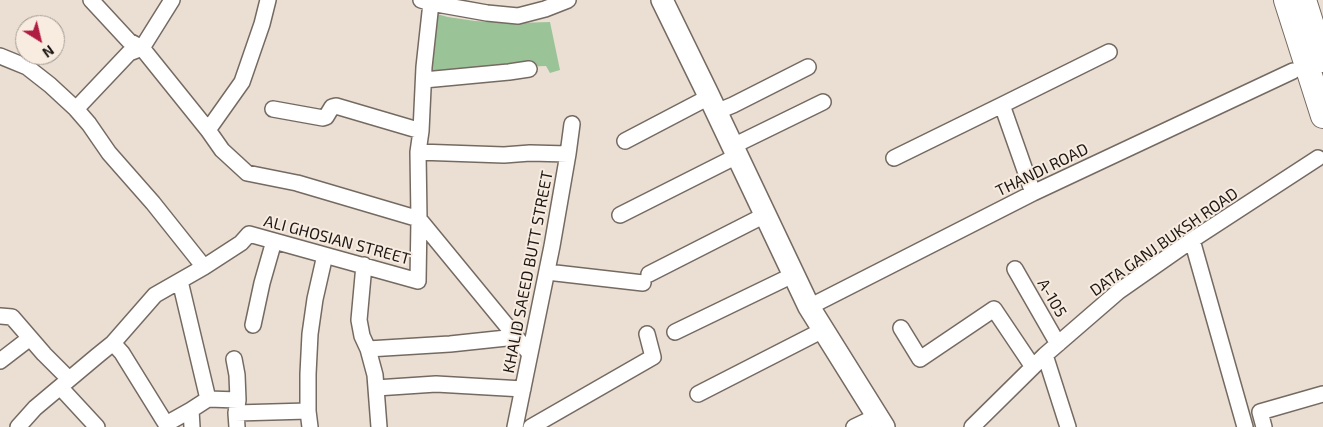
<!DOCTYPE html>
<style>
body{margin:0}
#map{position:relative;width:1323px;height:427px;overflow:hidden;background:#ebdfd4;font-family:"Exo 2",sans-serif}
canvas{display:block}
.north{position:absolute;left:15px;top:15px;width:50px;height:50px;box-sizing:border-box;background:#f8ece1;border:1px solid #a0978f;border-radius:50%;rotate:144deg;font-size:14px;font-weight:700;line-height:20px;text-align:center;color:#1c1714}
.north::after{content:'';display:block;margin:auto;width:18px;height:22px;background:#b01d42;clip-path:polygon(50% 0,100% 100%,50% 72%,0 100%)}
</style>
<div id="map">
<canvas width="1323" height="427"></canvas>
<div class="north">N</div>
</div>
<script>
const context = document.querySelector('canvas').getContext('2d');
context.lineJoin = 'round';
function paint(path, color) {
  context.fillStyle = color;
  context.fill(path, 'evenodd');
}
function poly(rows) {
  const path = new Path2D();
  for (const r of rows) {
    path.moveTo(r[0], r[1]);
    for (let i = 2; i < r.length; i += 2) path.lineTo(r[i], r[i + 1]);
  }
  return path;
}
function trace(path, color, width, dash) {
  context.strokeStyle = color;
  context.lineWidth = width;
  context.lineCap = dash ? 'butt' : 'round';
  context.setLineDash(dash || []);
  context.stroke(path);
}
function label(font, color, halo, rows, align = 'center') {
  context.font = font + ' "Exo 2",sans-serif';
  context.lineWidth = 4;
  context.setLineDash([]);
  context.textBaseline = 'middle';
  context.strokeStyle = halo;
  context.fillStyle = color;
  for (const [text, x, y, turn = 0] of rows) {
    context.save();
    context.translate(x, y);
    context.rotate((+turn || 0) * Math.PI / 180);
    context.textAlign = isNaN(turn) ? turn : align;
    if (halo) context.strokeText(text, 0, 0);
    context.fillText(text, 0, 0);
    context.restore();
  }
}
const green = poly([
 [433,13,448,17,475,21,517,23,550,22,560,70,550,73,546,66,522,67,432,76]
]);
const street = poly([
 [91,0,129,41,142,48,208,130,222,150,247,173,297,183,419,219,530,354],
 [421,0,431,3,487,13,518,16,545,9,568,0],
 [0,56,27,67,50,85,76,109,89,124,109,153,153,203,204,267],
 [424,80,509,72,529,69],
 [1002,105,1109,52],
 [76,109,129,53,142,48,172,0],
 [273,109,323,118,326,117,332,107,336,106,421,131],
 [716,112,733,105,808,67],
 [208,130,242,82,262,24,268,0],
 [625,141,709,97],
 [733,146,823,102],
 [418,152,504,155,530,153,568,154],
 [894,158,1002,105,1033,193],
 [620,215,737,156],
 [1192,240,1245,427],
 [364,265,359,320,362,336,368,349,450,344,516,337],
 [1015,269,1058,344],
 [547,272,643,283],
 [649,274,765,215],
 [180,281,208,399],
 [809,307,1033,193,1293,71],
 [0,316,12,317,44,354,69,379],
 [253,325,262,283,274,241],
 [901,328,920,359,994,309,1033,367],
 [675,332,793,275],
 [113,343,122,353,166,424,191,410,208,399,238,400,236,413,237,427],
 [368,349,375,375,379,427],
 [1045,355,1068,427],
 [234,359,237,375,238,400],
 [0,361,30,338],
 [60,387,97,427],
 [376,388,436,384,523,389],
 [698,394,823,330],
 [191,410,192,427],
 [236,413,308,411],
 [18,427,35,408,97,356,113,343,155,295,204,267,241,243,249,234,418,281,419,219,418,152,421,131,424,67,431,3],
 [310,427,308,411,308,374,310,334,315,299,325,255],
 [515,427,552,246,568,154,572,124],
 [531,427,653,357,647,334],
 [854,427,877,416],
 [972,427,1045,355,1119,291,1192,240,1318,158],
 [1264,427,1260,412,1323,394]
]);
const secondary = poly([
 [662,0,707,92,809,307,884,427]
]);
const primary = poly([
 [1286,0,1323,116],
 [1304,0,1323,60]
]);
const streetNames = [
 ["THANDI ROAD",1042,170,-26],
 ["ALI GHOSIAN STREET",337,240,15],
 ["DATA GANJ BUKSH ROAD",1164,242,-35],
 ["KHALID SAEED BUTT STREET",528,272,-79],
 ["A-105",1052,298,60]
];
paint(green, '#9bc398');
trace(street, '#756a61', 18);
trace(secondary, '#756a61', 24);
trace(primary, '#756a61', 26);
trace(street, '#fff', 15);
trace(secondary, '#fff', 21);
trace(primary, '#fff', 24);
label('16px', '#1c1714', '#f8ece1', streetNames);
</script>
